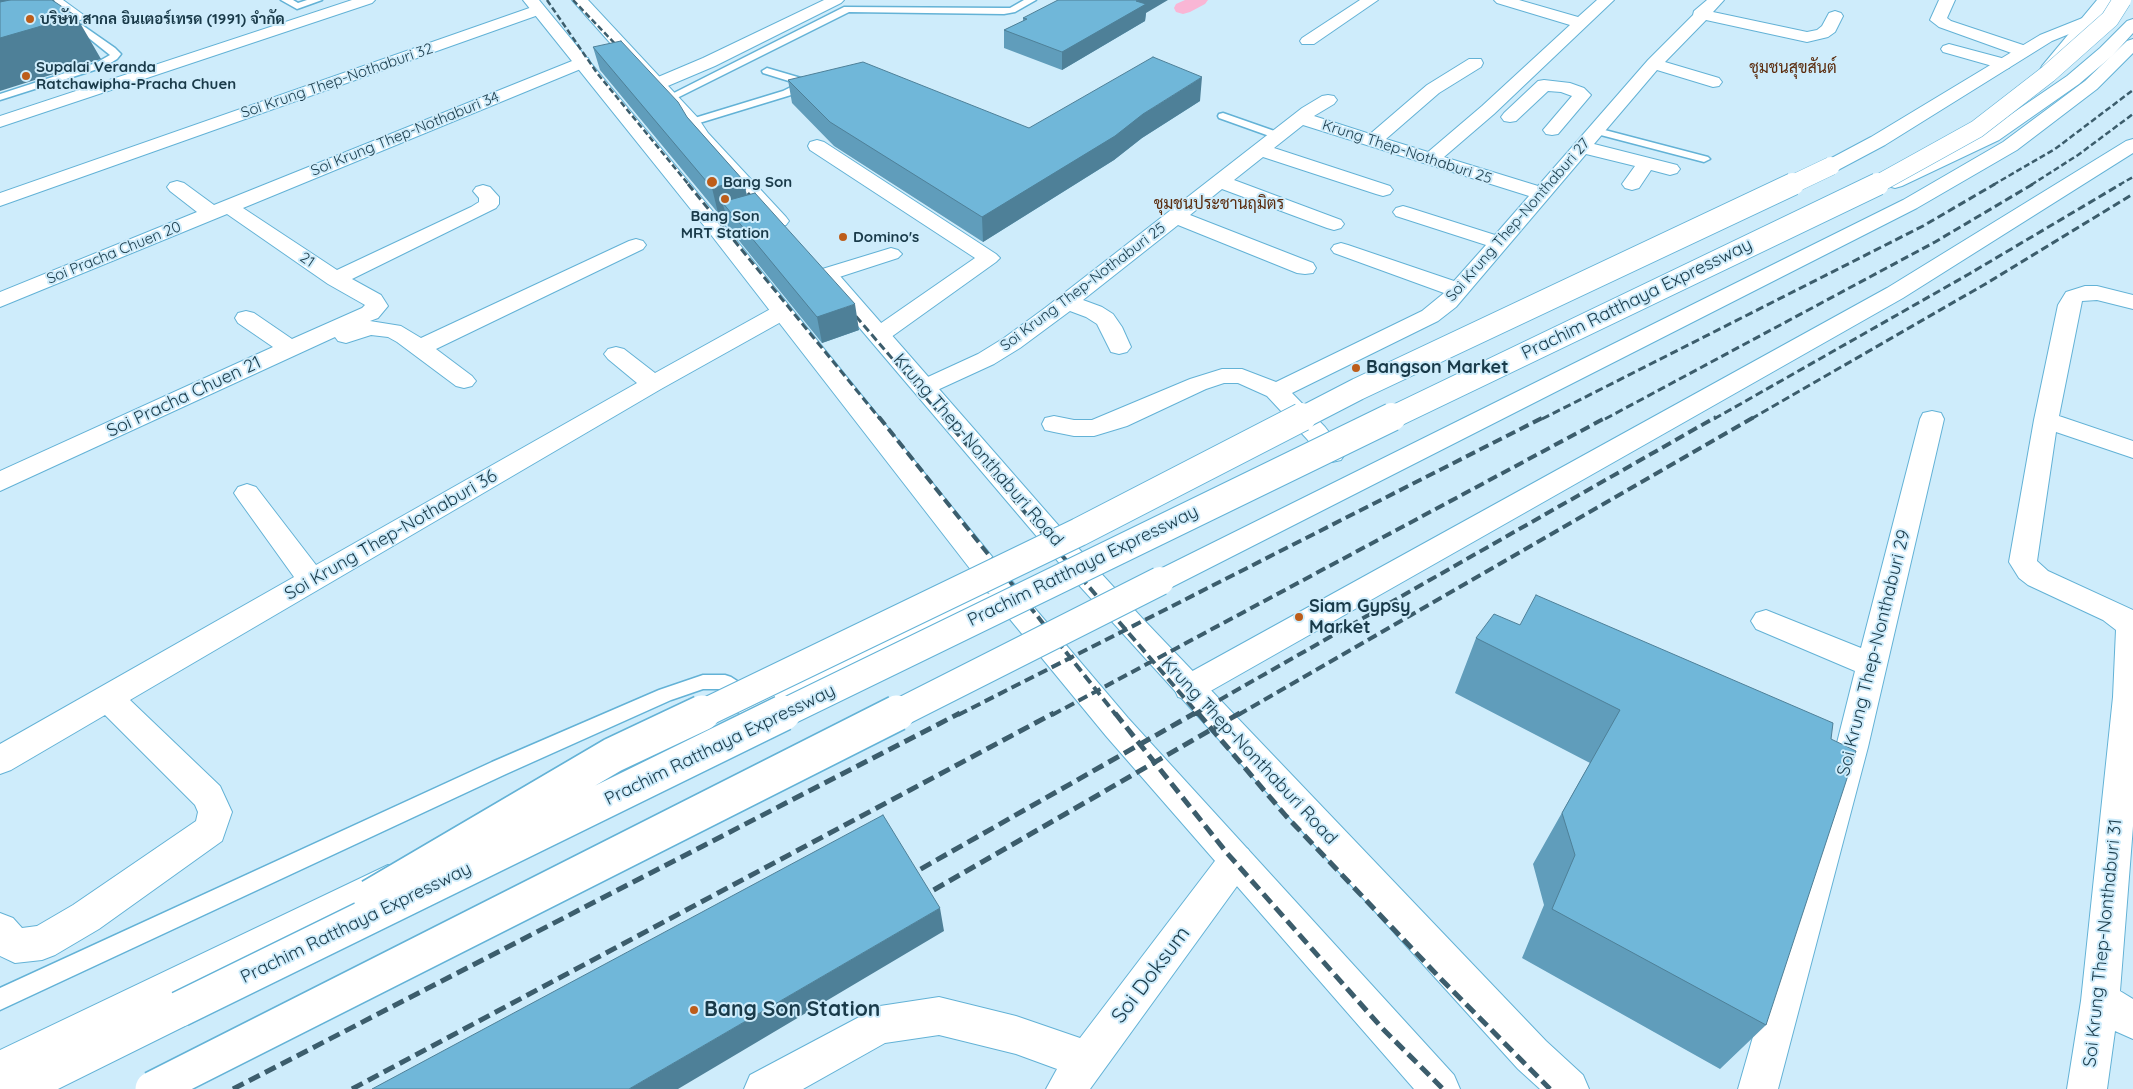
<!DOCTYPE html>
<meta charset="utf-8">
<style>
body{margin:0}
canvas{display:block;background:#ceecfb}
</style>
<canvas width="2133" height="1089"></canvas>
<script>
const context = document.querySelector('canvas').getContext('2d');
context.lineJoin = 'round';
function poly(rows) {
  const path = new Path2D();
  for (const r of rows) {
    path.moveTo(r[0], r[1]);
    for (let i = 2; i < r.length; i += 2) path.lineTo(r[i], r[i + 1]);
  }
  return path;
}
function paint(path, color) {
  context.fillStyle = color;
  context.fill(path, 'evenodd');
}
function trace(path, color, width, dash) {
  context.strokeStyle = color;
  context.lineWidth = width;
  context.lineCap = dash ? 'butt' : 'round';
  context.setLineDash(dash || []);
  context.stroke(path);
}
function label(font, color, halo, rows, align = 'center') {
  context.font = font + ' Quicksand,Sarabun,sans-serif';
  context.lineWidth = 4;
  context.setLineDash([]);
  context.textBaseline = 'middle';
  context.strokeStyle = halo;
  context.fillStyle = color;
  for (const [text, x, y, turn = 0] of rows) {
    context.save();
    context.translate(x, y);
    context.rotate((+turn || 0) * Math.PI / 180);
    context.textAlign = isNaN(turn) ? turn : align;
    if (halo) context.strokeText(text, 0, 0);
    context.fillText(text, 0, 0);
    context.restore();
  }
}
const canal = poly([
 [1185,0,1208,0,1205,4,1190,12,1183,14,1176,12,1174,8,1176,4,1185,0]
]);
const service = poly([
 [281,0,293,0,298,3,307,0,322,0,297,9,281,0],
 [1024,0,1036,0,1015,12,1004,14,849,12,673,100,665,100,664,98,844,7,1004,8,1010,8,1024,0],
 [82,25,115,48,121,54,117,59,104,67,0,100,0,94,96,63,110,55,80,31,62,32,57,29,62,26,82,25],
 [767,68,801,78,803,87,791,95,696,124,688,124,687,122,688,120,783,91,793,86,792,82,763,73,762,71,767,68],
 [1223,113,1283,134,1284,136,1279,139,1275,138,1219,118,1218,116,1219,114,1223,113],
 [1597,128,1708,157,1710,159,1704,162,1593,133,1592,131,1597,128],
 [703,675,725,675,731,677,754,692,757,697,754,702,748,704,722,689,703,689,671,700,506,774,0,1010,0,988,492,762,659,690,703,675]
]);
const minor = poly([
 [44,0,63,0,85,16,83,19,77,21,71,19,44,0],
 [352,0,375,0,372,3,0,127,0,116,352,0],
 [824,0,844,0,841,3,715,66,663,88,657,89,651,88,648,84,651,80,703,58,824,0],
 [1360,0,1378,0,1314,44,1302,44,1300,41,1302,38,1360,0],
 [1494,0,1519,0,1578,17,1597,0,1614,0,1494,114,1444,157,1538,186,1648,60,1693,15,1694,11,1707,0,1724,0,1713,12,1807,32,1817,30,1822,26,1829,13,1835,11,1841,13,1843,16,1835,32,1828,37,1807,42,1706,20,1665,62,1719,78,1722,82,1719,86,1713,87,1657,70,1594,144,1677,165,1680,169,1677,173,1670,175,1651,170,1639,188,1632,190,1625,188,1622,184,1635,166,1586,154,1456,307,1438,321,1292,393,1325,427,1341,448,1345,454,1341,460,1332,462,1323,460,1307,439,1267,396,1238,383,1224,383,1206,389,1127,426,1094,436,1074,436,1054,432,1045,430,1042,424,1045,418,1054,416,1074,420,1092,420,1190,379,1222,369,1242,369,1276,382,1422,311,1444,293,1334,253,1331,249,1334,245,1341,243,1348,245,1454,281,1486,245,1396,216,1393,212,1396,208,1403,206,1410,208,1495,235,1529,196,1303,125,1274,148,1390,186,1393,190,1390,194,1383,196,1376,194,1263,157,1234,180,1341,220,1344,224,1341,228,1334,230,1327,228,1222,189,1190,215,1313,263,1316,268,1313,273,1305,274,1297,273,1178,225,1083,300,1102,307,1113,314,1122,327,1131,347,1127,352,1119,354,1111,352,1097,324,1086,317,1070,311,1020,348,994,364,933,392,925,395,917,392,913,387,917,382,978,354,1004,338,1045,308,1302,108,1322,96,1328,95,1334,96,1337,100,1334,104,1314,116,1370,134,1427,85,1469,59,1481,59,1483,63,1481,67,1439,93,1386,139,1428,152,1482,106,1570,25,1497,3,1494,0],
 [1939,0,1955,0,1947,18,1951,21,2029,47,2031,51,2029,55,2023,56,2017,55,1939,27,1930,20,1939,0],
 [538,5,544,7,546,10,544,13,0,206,0,193,538,5],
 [1949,44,2009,60,2011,64,2009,68,2003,69,1943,52,1941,49,1943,46,1949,44],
 [582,57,588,58,590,62,588,66,243,208,337,270,471,207,479,202,479,198,473,191,476,187,483,185,490,187,499,197,499,204,496,208,352,279,381,295,388,306,378,318,370,321,401,326,421,338,629,241,636,239,643,241,646,245,643,249,436,349,472,376,476,381,472,386,464,388,456,386,397,342,388,337,371,335,346,343,338,341,335,337,0,491,0,471,273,347,238,323,235,318,238,313,246,311,254,313,292,339,362,308,365,305,328,284,227,214,0,307,0,292,197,212,170,191,167,187,170,183,177,181,184,183,214,205,582,57],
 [1544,80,1570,83,1584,88,1591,95,1558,134,1552,135,1546,134,1543,130,1572,96,1561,92,1548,91,1516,121,1510,122,1504,121,1501,117,1504,113,1538,81,1544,80],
 [2133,139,2133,153,1903,298,1200,697,1189,700,1178,697,1174,688,1178,679,1887,288,2126,141,2133,139],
 [817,140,824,142,996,254,1000,258,996,262,887,340,879,342,871,340,868,335,871,330,975,258,810,150,808,146,810,142,817,140],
 [891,248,898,250,902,254,898,258,827,281,819,280,816,275,819,270,891,248],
 [2085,286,2097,286,2133,295,2133,309,2097,300,2082,301,2059,416,2133,441,2133,458,2056,432,2037,561,2048,571,2133,610,2133,826,2120,991,2133,999,2133,1039,2115,1031,2107,1089,2067,1089,2081,1001,2113,697,2116,630,2103,620,2028,585,2019,578,2009,562,2034,420,2058,305,2066,292,2085,286],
 [782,305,790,307,793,312,790,317,661,389,130,700,220,786,232,812,222,841,99,929,55,955,42,960,15,963,0,956,0,913,13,918,22,928,37,926,73,905,196,821,198,812,195,805,105,715,11,770,0,774,0,744,294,577,238,499,234,493,238,487,247,484,256,487,316,565,637,383,608,359,604,354,608,349,616,347,624,349,655,373,774,307,782,305],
 [1932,411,1941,413,1944,419,1868,747,1778,1089,1738,1089,1836,747,1855,671,1756,629,1751,621,1756,613,1766,610,1861,648,1920,419,1923,413,1932,411],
 [1236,844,1248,849,1253,860,1248,871,1090,1089,1046,1089,1057,1069,1016,1054,939,1035,885,1043,803,1089,744,1089,750,1075,880,1006,939,997,1016,1016,1080,1038,1224,849,1236,844]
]);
const tertiary = poly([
 [983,592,993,595,997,603,993,611,761,714,750,718,739,714,734,705,739,696,983,592],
 [388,865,400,870,405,881,400,892,0,1089,0,1050,388,865]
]);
const secondary = poly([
 [523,0,539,0,719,219,1015,585,1128,718,1454,1075,1460,1089,1414,1089,1106,736,995,601,705,227,523,0],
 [572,0,588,0,698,118,708,133,786,217,789,221,786,225,779,227,772,225,572,0],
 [2097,0,2113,0,2054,74,2042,74,2040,70,2042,66,2097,0],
 [2133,19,2133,33,2112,56,2079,84,1999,140,1902,186,1895,188,1888,186,1885,182,1888,178,1985,132,2067,76,2100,48,2127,21,2133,19],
 [832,275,840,276,1087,558,1142,618,1546,1041,1583,1075,1589,1089,1540,1089,1518,1069,1067,572,824,286,821,281,824,276,832,275]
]);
const motorway = poly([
 [2090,15,2096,17,2098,20,2096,23,2052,41,1885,145,1838,170,1831,172,1824,170,1821,166,1824,162,1871,137,2040,35,2090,15],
 [2133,39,2133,53,2097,89,2017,150,1917,208,1170,588,1160,591,1150,588,1146,581,1150,574,1903,200,2003,142,2085,81,2127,41,2133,39],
 [180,990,193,996,199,1009,193,1022,58,1089,0,1089,1,1075,180,990]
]);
const railFar3 = poly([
 [547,0,597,73,689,185],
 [573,0,623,52],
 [736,179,741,185],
 [1993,185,2055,149,2133,90],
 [2031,185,2078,155,2133,114],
 [2119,185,2133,177]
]);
const railFar2 = poly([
 [688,184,880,419],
 [740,184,759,206],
 [848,307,944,419],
 [1542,419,1923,226,1995,184],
 [1605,419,1935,242,2033,184],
 [1714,419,1969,274,2121,184],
 [1751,419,1987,283,2133,194]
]);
const railFar1 = poly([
 [879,417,1116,715],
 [943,417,1199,715],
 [958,715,1544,417],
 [1052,715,1607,417],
 [1193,715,1716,417],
 [1238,715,1754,417]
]);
const rail = poly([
 [1115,713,1227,853,1382,1028,1443,1089],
 [1198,713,1286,816,1440,978,1550,1089],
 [905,878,1195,713],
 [918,899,1240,713],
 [233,1089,960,713],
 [352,1089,1054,713]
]);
const motorwayBridgeFar3 = poly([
 [1791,185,1831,166],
 [1876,185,1977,129,2048,74,2110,19,2122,0]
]);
const motorwayBridgeFar2 = poly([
 [1300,419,1358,389,1793,184],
 [1389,419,1878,184]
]);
const motorwayBridgeFar1 = poly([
 [700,715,1079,532,1302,417],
 [780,715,1392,417],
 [895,715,1160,581]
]);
const motorwayBridge = poly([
 [371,897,613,755,702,713],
 [180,1009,783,713],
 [153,1089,897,713]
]);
const wall = poly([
 [1146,13,1145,21,1062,70,1004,48,1004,30,1023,21,1023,18],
 [593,47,687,117,743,180,747,195,859,330,822,343,728,227,725,211,718,213,600,70],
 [788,80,1029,128,1200,101,1142,138,1114,160,983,242,834,146,792,103],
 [1520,625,1833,723,1766,1025,1720,1069,1522,958,1544,905,1533,864,1590,763,1455,693,1476,638]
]);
const shadedWall = poly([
 [0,0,54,0,65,19,76,16,101,59,0,91],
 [1138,0,1168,0,1146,13,1145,21,1062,70,1062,52],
 [1202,77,1200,101,1142,138,1114,160,983,242,982,217,1143,114],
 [743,180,749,205,722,202,725,211,718,213,712,188],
 [855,304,859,330,822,343,817,317],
 [940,908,944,931,678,1089,629,1089]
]);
const building = poly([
 [10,0,52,0,76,16,0,38,0,2,10,0],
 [1058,0,1138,0,1136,1,1146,4,1062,52,1004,30,1027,19,1023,18,1058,0],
 [621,41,678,102,687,117,743,180,712,188,593,47,621,41],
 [1153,57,1202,77,1143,114,1115,136,982,217,830,122,788,80,863,62,1029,128,1153,57],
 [755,193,855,304,817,317,722,202,755,193],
 [1536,595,1833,723,1831,739,1856,751,1766,1025,1552,909,1575,855,1562,813,1620,710,1476,638,1494,614,1520,625,1536,595],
 [883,815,940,908,629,1089,372,1089,883,815]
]);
const markers = [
 [30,19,5,"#bd5d1a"],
 [26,76,5,"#bd5d1a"],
 [712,182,6,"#bd5d1a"],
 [725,199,5,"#bd5d1a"],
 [843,237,5,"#bd5d1a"],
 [1356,368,5,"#bd5d1a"],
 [1299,617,5,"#bd5d1a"],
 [694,1010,5,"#bd5d1a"]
];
const farPoinames = [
 ["บริษัท สากล อินเตอร์เทรด (1991) จำกัด",40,19],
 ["Supalai Veranda",36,67],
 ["Ratchawipha-Pracha Chuen",36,84],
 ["Bang Son",723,182],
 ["Bang Son",725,216,"center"],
 ["MRT Station",725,233,"center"],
 ["Domino's",853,237]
];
const farStreetnames = [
 ["Soi Krung Thep-Nothaburi 32",337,81,-19],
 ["Soi Krung Thep-Nothaburi 34",405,134,-22],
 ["Krung Thep-Nothaburi 25",1407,152,18],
 ["Soi Krung Thep-Nonthaburi 27",1518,220,-49],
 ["Soi Pracha Chuen 20",114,253,-22],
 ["21",307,260,34],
 ["Soi Krung Thep-Nothaburi 25",1083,287,-37]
];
const farNeighbourhoodnames = [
 ["ชุมชนสุขสันต์",1793,68],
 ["ชุมชนประชานฤมิตร",1219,204]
];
const streetNames = [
 ["Prachim Ratthaya Expressway",1637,299,-26],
 ["Soi Pracha Chuen 21",184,397,-25],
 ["Krung Thep-Nonthaburi Road",978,450,49],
 ["Soi Krung Thep-Nothaburi 36",391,535,-30],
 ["Prachim Ratthaya Expressway",1083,566,-26],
 ["Soi Krung Thep-Nonthaburi 29",1874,653,-76],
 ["Prachim Ratthaya Expressway",720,745,-26],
 ["Krung Thep-Nonthaburi Road",1249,751,47],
 ["Prachim Ratthaya Expressway",356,923,-26],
 ["Soi Krung Thep-Nonthaburi 31",2103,943,-84]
];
const poiNames = [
 ["Bangson Market",1366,368],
 ["Siam Gypsy",1309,607],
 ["Market",1309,628]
];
const nearStreetnames = [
 ["Soi Doksum",1151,975,-53]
];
const nearPoinames = [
 ["Bang Son Station",704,1010]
];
paint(canal, '#f9b6d5');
trace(service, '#63b2d6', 3);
trace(minor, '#63b2d6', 2);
trace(tertiary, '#63b2d6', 2);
trace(secondary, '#63b2d6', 2);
trace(motorway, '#63b2d6', 2);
paint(service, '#fff');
paint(minor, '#fff');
paint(tertiary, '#fff');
paint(secondary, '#fff');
paint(motorway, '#fff');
trace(railFar3, '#3c5d6c', 2.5, [6, 3]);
trace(railFar2, '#3c5d6c', 3, [8, 4]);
trace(railFar1, '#3c5d6c', 4, [10, 5]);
trace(rail, '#3c5d6c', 5, [12, 6]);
trace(motorwayBridgeFar3, '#63b2d6', 19, []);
trace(motorwayBridgeFar2, '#63b2d6', 24, []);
trace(motorwayBridgeFar1, '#63b2d6', 30, []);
trace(motorwayBridge, '#63b2d6', 38, []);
trace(motorwayBridgeFar3, '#fff', 18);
trace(motorwayBridgeFar2, '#fff', 22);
trace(motorwayBridgeFar1, '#fff', 28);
trace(motorwayBridge, '#fff', 35);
paint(wall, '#609dbb');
paint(shadedWall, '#4e8098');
paint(building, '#70b7d9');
trace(building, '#4e8098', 1);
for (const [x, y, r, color] of markers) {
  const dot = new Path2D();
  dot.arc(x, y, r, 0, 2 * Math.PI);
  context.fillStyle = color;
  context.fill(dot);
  trace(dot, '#ceecfb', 2);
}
label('bold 15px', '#193a49', '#ceecfb', farPoinames, 'left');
label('15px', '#193a49', '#ceecfb', farStreetnames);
label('16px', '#5b2c0e', '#ceecfb', farNeighbourhoodnames);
label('18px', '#193a49', '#ceecfb', streetNames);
label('bold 18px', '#193a49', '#ceecfb', poiNames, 'left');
label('21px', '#193a49', '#ceecfb', nearStreetnames);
label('bold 21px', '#193a49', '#ceecfb', nearPoinames, 'left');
</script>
